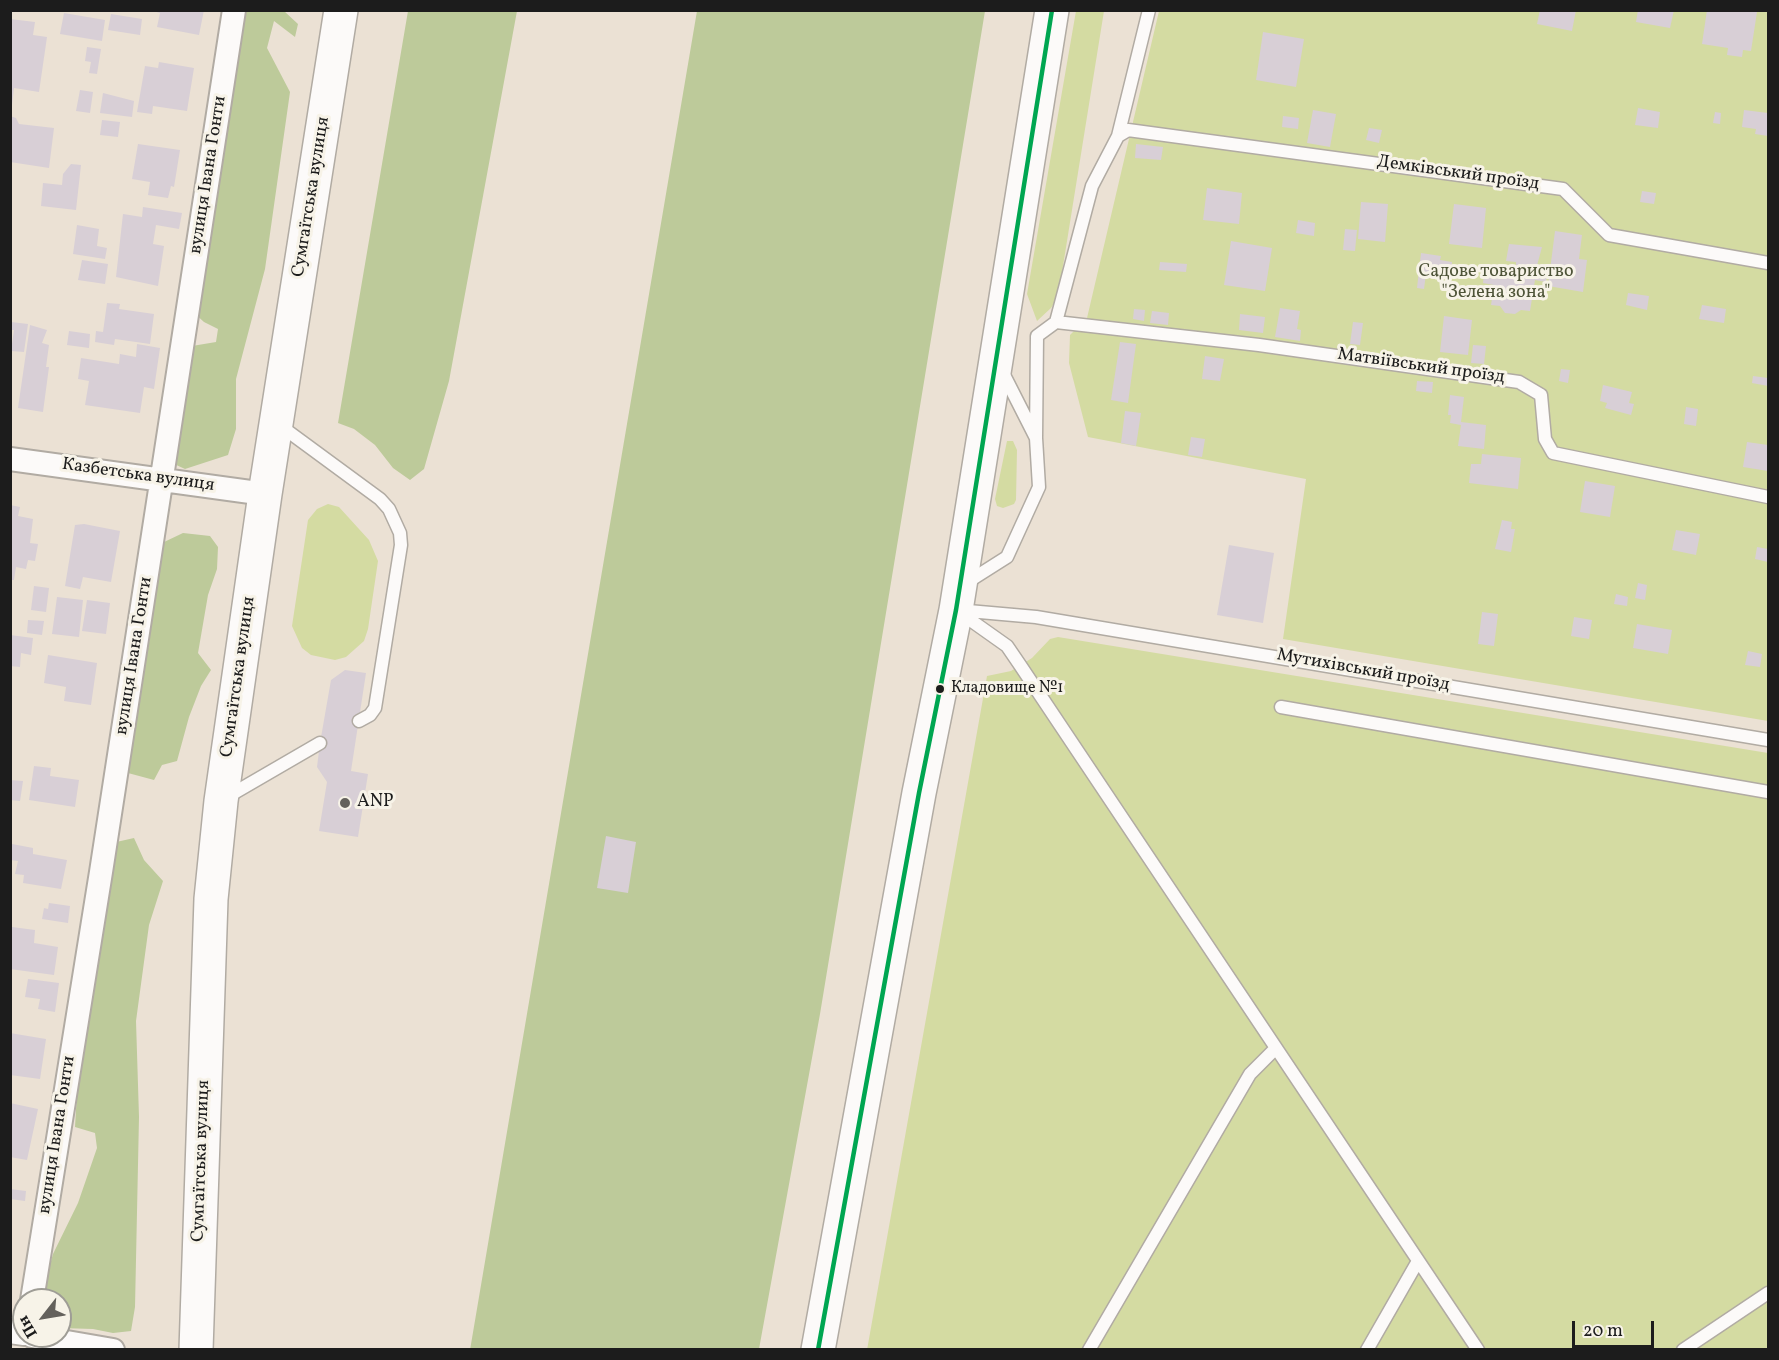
<!DOCTYPE html>
<meta charset="utf-8">
<style>
body{margin:0}
#map{position:relative;width:1779px;height:1360px;overflow:hidden;background:#ebe1d4;font-family:Vollkorn,serif}
canvas{display:block}
.frame{position:absolute;inset:0;border:12px solid #1c1c1c;pointer-events:none}
.north{position:absolute;left:12px;top:1288px;width:60px;height:60px;box-sizing:border-box;background:#f7f3e8;border:2px solid #9f9d96;border-radius:50%;rotate:239deg;font-size:16px;font-weight:700;line-height:24px;text-align:center;color:#1c1c1c}
.north::after{content:'';display:block;margin:auto;width:21px;height:27px;background:#64615c;clip-path:polygon(50% 0,100% 100%,50% 72%,0 100%)}
.scale{position:absolute;left:1572px;top:1321px;width:82px;height:27px;box-sizing:border-box;border:3px solid #1c1c1c;border-top:0;padding-left:8px;font-size:18px;line-height:21px;white-space:nowrap;color:#1c1c1c;-webkit-text-stroke:4px #f7f3e8;paint-order:stroke}
</style>
<div id="map">
<canvas width="1779" height="1360"></canvas>
<div class="frame"></div>
<div class="north">Пн</div>
<div class="scale">20 m</div>
</div>
<script>
const context = document.querySelector('canvas').getContext('2d');
context.lineJoin = 'round';
function paint(path, color) {
  context.fillStyle = color;
  context.fill(path, 'evenodd');
}
function poly(rows) {
  const path = new Path2D();
  for (const r of rows) {
    path.moveTo(r[0], r[1]);
    for (let i = 2; i < r.length; i += 2) path.lineTo(r[i], r[i + 1]);
  }
  return path;
}
function trace(path, color, width, dash) {
  context.strokeStyle = color;
  context.lineWidth = width;
  context.lineCap = dash ? 'butt' : 'round';
  context.setLineDash(dash || []);
  context.stroke(path);
}
function label(font, color, halo, rows, align = 'center') {
  context.font = font + ' Vollkorn,serif';
  context.lineWidth = 6;
  context.setLineDash([]);
  context.textBaseline = 'middle';
  context.strokeStyle = halo;
  context.fillStyle = color;
  for (const [text, x, y, turn = 0] of rows) {
    context.save();
    context.translate(x, y);
    context.rotate((+turn || 0) * Math.PI / 180);
    context.textAlign = isNaN(turn) ? turn : align;
    if (halo) context.strokeText(text, 0, 0);
    context.fillText(text, 0, 0);
    context.restore();
  }
}
const green = poly([
 [1076,11,1104,11,1058,297,1051,308,1037,321,1027,294],
 [1159,11,1768,11,1768,721,1283,639,1306,479,1088,437,1069,363,1070,335,1087,318],
 [1007,441,1013,441,1017,450,1016,500,1014,504,1003,508,997,506,995,499],
 [328,504,339,507,369,540,378,561,368,629,364,641,346,657,335,660,311,655,302,648,292,626,308,520,317,509],
 [1058,637,1768,753,1768,1349,867,1350,987,676,1011,671,1032,658,1050,639]
]);
const forest = poly([
 [243,11,284,11,298,24,295,37,274,21,267,48,290,92,265,269,236,379,236,429,228,455,185,469,172,463,192,346,216,342,218,329,204,322,193,312],
 [408,11,517,11,449,381,424,469,410,480,393,468,375,445,354,429,338,423],
 [697,11,985,11,820,1014,759,1349,470,1350],
 [183,533,210,536,218,547,217,569,208,595,198,653,211,670,201,686,189,717,177,761,162,765,154,780,128,773,131,740,149,643,162,543],
 [134,838,144,860,163,881,149,925,136,1021,139,1117,135,1307,131,1331,113,1333,93,1329,60,1328,60,1300,42,1300,44,1286,53,1254,78,1203,97,1148,95,1133,75,1127,77,1093,74,1067,112,843]
]);
const building = poly([
 [149,10,204,10,199,35,157,27,160,13],
 [1540,10,1576,10,1572,31,1537,24],
 [1638,10,1674,10,1670,28,1636,22],
 [1707,10,1757,12,1751,51,1743,50,1742,57,1727,55,1728,48,1702,44],
 [64,13,105,20,102,41,60,34],
 [111,14,142,19,140,35,108,30],
 [10,19,35,22,33,35,47,37,39,92,14,88,12,105],
 [1263,32,1304,39,1296,87,1256,80],
 [87,47,101,49,97,74,89,73,91,62,85,61],
 [159,62,194,68,187,111,153,106,152,114,137,112,145,66,158,68],
 [80,90,93,92,90,113,76,111],
 [103,93,134,101,132,117,100,113],
 [1638,108,1660,112,1658,128,1635,125],
 [1313,110,1336,114,1330,147,1307,143],
 [1744,110,1768,113,1768,136,1755,134,1756,129,1742,127],
 [1715,112,1721,113,1720,124,1713,123],
 [10,116,16,118,19,124,54,128,49,168,10,162],
 [1283,116,1299,118,1298,129,1282,127],
 [102,120,120,122,118,137,100,135],
 [1369,128,1382,130,1379,143,1366,140],
 [138,144,180,150,174,187,171,186,168,198,148,195,150,182,132,179],
 [1136,144,1163,147,1161,160,1135,158],
 [71,164,81,165,76,210,41,206,43,183,62,185,63,174],
 [1207,188,1242,193,1239,224,1203,220],
 [1642,191,1656,193,1654,204,1640,202],
 [1361,202,1388,204,1385,242,1358,239],
 [1454,204,1486,208,1482,248,1449,244],
 [143,207,182,213,179,229,156,225,153,244,164,246,158,286,116,277,123,214,142,217],
 [1298,220,1315,223,1314,236,1296,233],
 [77,225,99,229,97,246,107,248,105,259,73,254],
 [1345,229,1357,230,1355,251,1343,250],
 [1555,231,1582,235,1579,259,1587,260,1583,292,1548,286],
 [1231,241,1272,248,1265,291,1224,285],
 [1509,244,1542,247,1535,273,1547,275,1546,282,1535,280,1530,311,1521,310,1515,314,1505,313,1500,306,1491,305,1494,285,1483,283,1485,267,1507,271,1507,274,1513,275,1513,270,1516,270,1516,262,1506,261],
 [1421,253,1441,256,1440,260,1452,262,1451,274,1426,274,1424,289,1417,288],
 [82,260,108,264,105,284,78,280],
 [1160,262,1187,264,1186,272,1159,270],
 [1628,293,1649,296,1647,310,1626,305],
 [107,303,120,304,119,309,154,314,150,344,115,339,114,345,95,342,96,331,103,332],
 [1702,305,1726,309,1724,323,1699,319],
 [1280,308,1300,311,1297,329,1301,330,1300,341,1275,337],
 [1134,309,1145,310,1144,321,1133,319],
 [1152,311,1169,313,1168,325,1150,323],
 [1240,314,1265,317,1263,333,1239,330],
 [1444,316,1472,320,1468,355,1440,352],
 [11,322,28,324,24,352,11,351,14,330,10,330],
 [1353,322,1363,323,1360,345,1350,344],
 [30,325,47,330,42,343,49,345,46,367,49,367,43,412,18,408],
 [69,331,90,334,89,348,67,345],
 [1120,342,1136,344,1128,403,1111,400],
 [137,344,160,348,154,389,144,387,140,413,85,405,89,381,78,379,81,358,119,364,120,354,136,357],
 [1473,345,1486,346,1484,364,1471,363],
 [1205,356,1224,359,1220,381,1202,379],
 [1561,369,1570,370,1568,383,1559,381],
 [1753,376,1768,378,1768,386,1752,383],
 [1417,381,1433,382,1432,393,1416,391],
 [1603,385,1632,392,1629,403,1634,404,1631,415,1605,408,1607,403,1600,401],
 [1450,395,1464,397,1461,422,1486,425,1484,449,1458,446,1461,425,1450,423,1451,415,1448,415],
 [1686,407,1698,409,1696,426,1684,424],
 [1125,411,1141,413,1136,446,1121,443],
 [1191,437,1205,439,1202,457,1188,455],
 [1747,442,1768,445,1768,471,1743,467],
 [1482,454,1521,458,1518,489,1469,483,1471,464,1481,464],
 [1585,481,1615,486,1610,517,1580,512],
 [10,505,20,507,18,516,33,519,30,543,38,544,35,561,28,560,26,569,16,567,14,580,10,580],
 [1502,520,1512,522,1511,529,1515,529,1511,552,1495,549],
 [84,524,120,531,111,582,83,577,80,589,65,586,75,525],
 [1676,530,1700,534,1696,555,1672,550],
 [1229,545,1274,553,1263,623,1217,615],
 [1757,547,1768,549,1768,562,1755,559],
 [1638,583,1647,585,1645,600,1635,598],
 [34,586,49,588,46,612,31,610],
 [1616,594,1628,597,1627,606,1614,604],
 [57,597,83,600,79,637,52,634],
 [87,600,110,603,106,634,82,631],
 [1482,612,1498,614,1494,646,1478,644],
 [1574,617,1592,620,1589,639,1571,636],
 [28,620,44,621,42,635,27,633],
 [1637,624,1672,630,1668,654,1633,648],
 [10,635,33,638,31,655,21,653,20,667,10,666],
 [1748,651,1762,654,1760,667,1745,665],
 [48,655,97,663,91,705,64,701,66,687,44,683],
 [345,670,366,673,351,771,368,774,358,837,319,831,327,782,317,767,320,743,331,680],
 [34,766,51,768,50,776,79,780,75,807,29,800],
 [10,780,23,781,20,801,10,800],
 [606,836,636,842,628,893,597,888],
 [12,844,33,848,33,854,67,860,61,889,23,883,24,875,15,874,18,861,10,860],
 [49,903,70,906,68,923,42,919,44,908,48,909],
 [12,927,35,930,34,943,58,947,54,975,10,969],
 [28,979,59,983,55,1012,38,1009,40,999,25,997],
 [10,1033,46,1039,40,1079,10,1075],
 [10,1103,38,1109,27,1160,10,1157],
 [10,1189,26,1191,25,1201,10,1199]
]);
const service = poly([
 [1118,136,1149,10],
 [1056,322,1259,345,1519,382,1541,395,1545,439,1553,453,1768,497],
 [278,424,380,499,389,509,400,533,401,545,375,708,370,715,359,721],
 [1036,438,1037,336,1056,322,1092,186,1118,136,1128,130,1563,189,1609,235,1768,263],
 [966,583,1007,557,1039,487,1036,438,1002,371],
 [957,610,1036,617,1768,740],
 [959,612,1007,646,1020,665,1478,1350],
 [1281,707,1768,792],
 [227,797,320,743],
 [1089,1350,1250,1074,1276,1048],
 [1367,1350,1418,1261],
 [1683,1350,1768,1293]
]);
const minor = poly([
 [10,459,265,494],
 [32,1300,101,872,234,10],
 [10,1332,24,1334],
 [32,1336,113,1350]
]);
const secondary = poly([
 [818,1350,919,793,956,610,1052,10]
]);
const primary = poly([
 [196,1350,211,899,221,801,265,494,341,10]
]);
const bus1 = poly([
 [818,1350,919,793,956,610,1052,10]
]);
const markers = [
 [940,689,5,"#1c1c1c"],
 [345,803,6,"#64615c"]
];
const busNames = [
 ["Кладовище №1",951,689]
];
const streetNames = [
 ["Демківський проїзд",1458,174,8],
 ["вулиця Івана Гонти",209,175,-81],
 ["Сумгаїтська вулиця",312,197,-81],
 ["Матвіївський проїзд",1421,367,8],
 ["Казбетська вулиця",138,476,8],
 ["вулиця Івана Гонти",135,656,-81],
 ["Мутихівський проїзд",1363,671,10],
 ["Сумгаїтська вулиця",239,677,-82],
 ["вулиця Івана Гонти",58,1135,-81],
 ["Сумгаїтська вулиця",202,1161,-88]
];
const parkNames = [
 ["Садове товариство",1496,273],
 ["\"Зелена зона\"",1496,294]
];
const poiNames = [
 ["ANP",357,803]
];
paint(green, '#d4dba2');
paint(forest, '#bdca9a');
paint(building, '#d8cfd6');
trace(service, '#b1aba3', 15);
trace(minor, '#b1aba3', 26);
trace(secondary, '#b1aba3', 36);
trace(primary, '#b1aba3', 36);
trace(service, '#fcfaf9', 12);
trace(minor, '#fcfaf9', 22);
trace(secondary, '#fcfaf9', 33);
trace(primary, '#fcfaf9', 33);
trace(bus1, '#00a651', 4.5);
for (const [x, y, r, color] of markers) {
  const dot = new Path2D();
  dot.arc(x, y, r, 0, 2 * Math.PI);
  context.fillStyle = color;
  context.fill(dot);
  trace(dot, '#f7f3e8', 2);
}
label('16px', '#1c1c1c', '#f7f3e8', busNames, 'left');
label('18px', '#1c1c1c', '#f7f3e8', streetNames);
label('18px', '#4e5438', '#f7f3e8', parkNames);
label('18px', '#1c1c1c', '#f7f3e8', poiNames, 'left');
</script>
